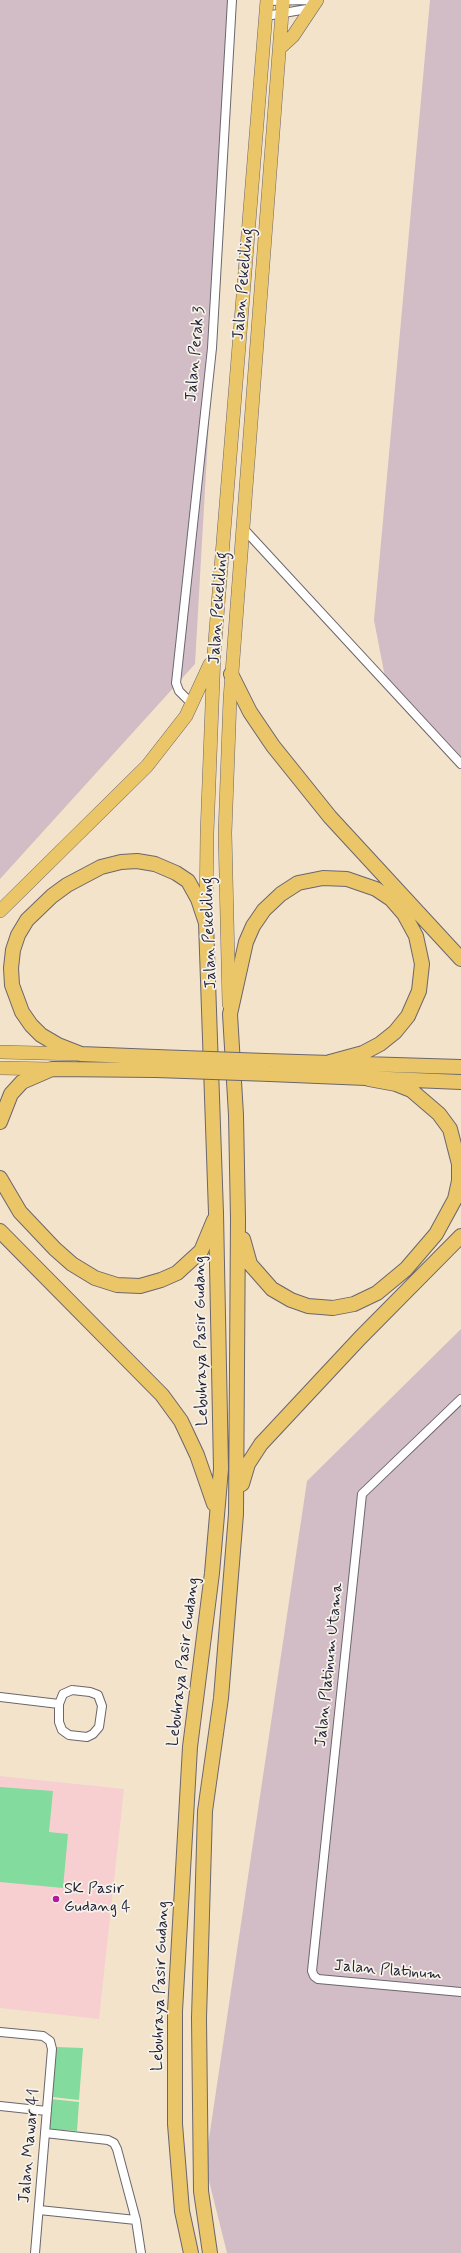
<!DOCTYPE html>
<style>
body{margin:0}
canvas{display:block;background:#f3e3ca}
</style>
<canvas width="461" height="2253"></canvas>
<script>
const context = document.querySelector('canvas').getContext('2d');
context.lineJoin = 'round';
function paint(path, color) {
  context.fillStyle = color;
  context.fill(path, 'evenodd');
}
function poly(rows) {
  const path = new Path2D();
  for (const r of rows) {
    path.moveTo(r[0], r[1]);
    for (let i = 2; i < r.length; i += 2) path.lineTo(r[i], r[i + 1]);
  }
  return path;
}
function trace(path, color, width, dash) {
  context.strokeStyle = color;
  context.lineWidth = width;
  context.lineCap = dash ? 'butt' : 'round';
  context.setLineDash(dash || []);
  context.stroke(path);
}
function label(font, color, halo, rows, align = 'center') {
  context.font = font + ' Mynerve,sans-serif';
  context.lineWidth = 3.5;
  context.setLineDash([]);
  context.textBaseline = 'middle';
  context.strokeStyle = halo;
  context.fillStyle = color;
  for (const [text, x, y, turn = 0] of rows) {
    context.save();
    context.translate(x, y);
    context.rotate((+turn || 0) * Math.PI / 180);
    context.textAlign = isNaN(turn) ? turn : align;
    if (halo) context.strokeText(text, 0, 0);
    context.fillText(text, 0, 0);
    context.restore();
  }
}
const built = poly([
 [0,1776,124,1789,99,2019,0,2008]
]);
const industrial = poly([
 [0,0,233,0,195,664,0,879],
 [430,0,461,0,461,757,385,677,374,620],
 [461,1329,461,2253,227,2253,205,2165,307,1481]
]);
const green = poly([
 [0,1787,53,1791,49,1832,68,1834,63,1888,0,1882],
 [56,2047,83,2048,79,2100,52,2097],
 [51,2099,79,2102,77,2131,49,2129]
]);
const minor = poly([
 [267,1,308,0],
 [266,16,307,9,312,5],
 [242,527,461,764],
 [192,704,179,691,176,683,212,348,232,0],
 [461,1399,362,1494,312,1971,314,1976,318,1979,461,1992],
 [72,1690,90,1692,98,1695,102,1706,99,1727,93,1734,87,1737,69,1735,62,1730,59,1722,59,1704,63,1694,72,1690],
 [0,1697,59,1704],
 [0,2032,43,2036,50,2041,52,2049,35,2253],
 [0,2106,47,2111],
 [45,2133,108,2140,114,2143,117,2149,136,2220,141,2253],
 [39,2210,136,2220]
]);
const primary = poly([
 [281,47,293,36,317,0],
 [0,911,147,766,186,716,210,664],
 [206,919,207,833,214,654,267,0],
 [229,1004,225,833,230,699,283,0],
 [0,1052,78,1054],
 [0,1068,52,1069]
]);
const trunk = poly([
 [231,674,250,712,273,746,330,817,461,959],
 [156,1057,81,1054,58,1045,41,1035,31,1025,22,1012,12,985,11,968,13,950,18,935,27,920,52,896,67,885,101,867,121,862,137,861,155,864,176,873,188,881,198,899,206,923,216,1213,221,1469,212,1573,190,1747,175,2011,175,2124,182,2211,191,2253],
 [266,1061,461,1067],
 [270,1074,461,1082],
 [0,1122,11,1094,22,1082,52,1069,156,1070],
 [0,1178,20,1212,55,1249,72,1264,95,1278,117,1285,140,1286,161,1280,177,1273,201,1251,214,1220],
 [0,1231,162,1395,181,1421,197,1455,214,1504],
 [243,1239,250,1264,272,1289,291,1300,308,1306,333,1308,354,1304,377,1293,406,1269,436,1234,455,1199,459,1181,459,1164,450,1129,439,1114,411,1090,396,1084,369,1079],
 [242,1484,248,1464,261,1444,360,1338,461,1236],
 [210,2253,201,2191,199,2018,205,1811,221,1698,236,1514,238,1219,236,1115,230,1014,246,942,253,926,264,910,281,894,298,883,323,878,347,879,376,889,391,899,404,914,416,936,422,964,419,991,408,1016,395,1032,380,1044,363,1053,330,1062]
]);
const trunkBridge = poly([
 [156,1057,266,1061],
 [156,1070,270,1074]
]);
const markers = [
 [56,1899,4,"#b5179e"]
];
const streetNames = [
 ["Jalan Pekeliling",244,284,-85],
 ["Jalan Perak 3",196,354,-85],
 ["Jalan Pekeliling",219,608,-86],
 ["Jalan Pekeliling",210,933,-92],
 ["Lebuhraya Pasir Gudang",202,1341,-91],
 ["Lebuhraya Pasir Gudang",184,1662,-83],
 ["Jalan Platinum Utama",330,1665,-84],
 ["Jalan Platinum",388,1971,5],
 ["Lebuhraya Pasir Gudang",161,1986,-88],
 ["Jalan Mawar 41",30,2146,-85]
];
const poiNames = [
 ["SK Pasir",64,1890],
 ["Gudang 4",64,1908]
];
paint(built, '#f7cfd1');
paint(industrial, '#d2bdc6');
paint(green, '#84db9e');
trace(minor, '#6b666d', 10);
trace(primary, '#6b666d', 14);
trace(trunk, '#6b666d', 16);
trace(minor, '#fff', 8);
trace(primary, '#ebc669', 13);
trace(trunk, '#ebc669', 14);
trace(trunkBridge, '#6b666d', 16, []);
trace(trunkBridge, '#ebc669', 14);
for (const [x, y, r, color] of markers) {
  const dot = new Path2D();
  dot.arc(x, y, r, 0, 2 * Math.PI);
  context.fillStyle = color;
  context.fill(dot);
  trace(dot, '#f7f3e8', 1.5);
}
label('16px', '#22223b', '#f7f3e8', streetNames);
label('16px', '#22223b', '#f7f3e8', poiNames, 'left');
</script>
